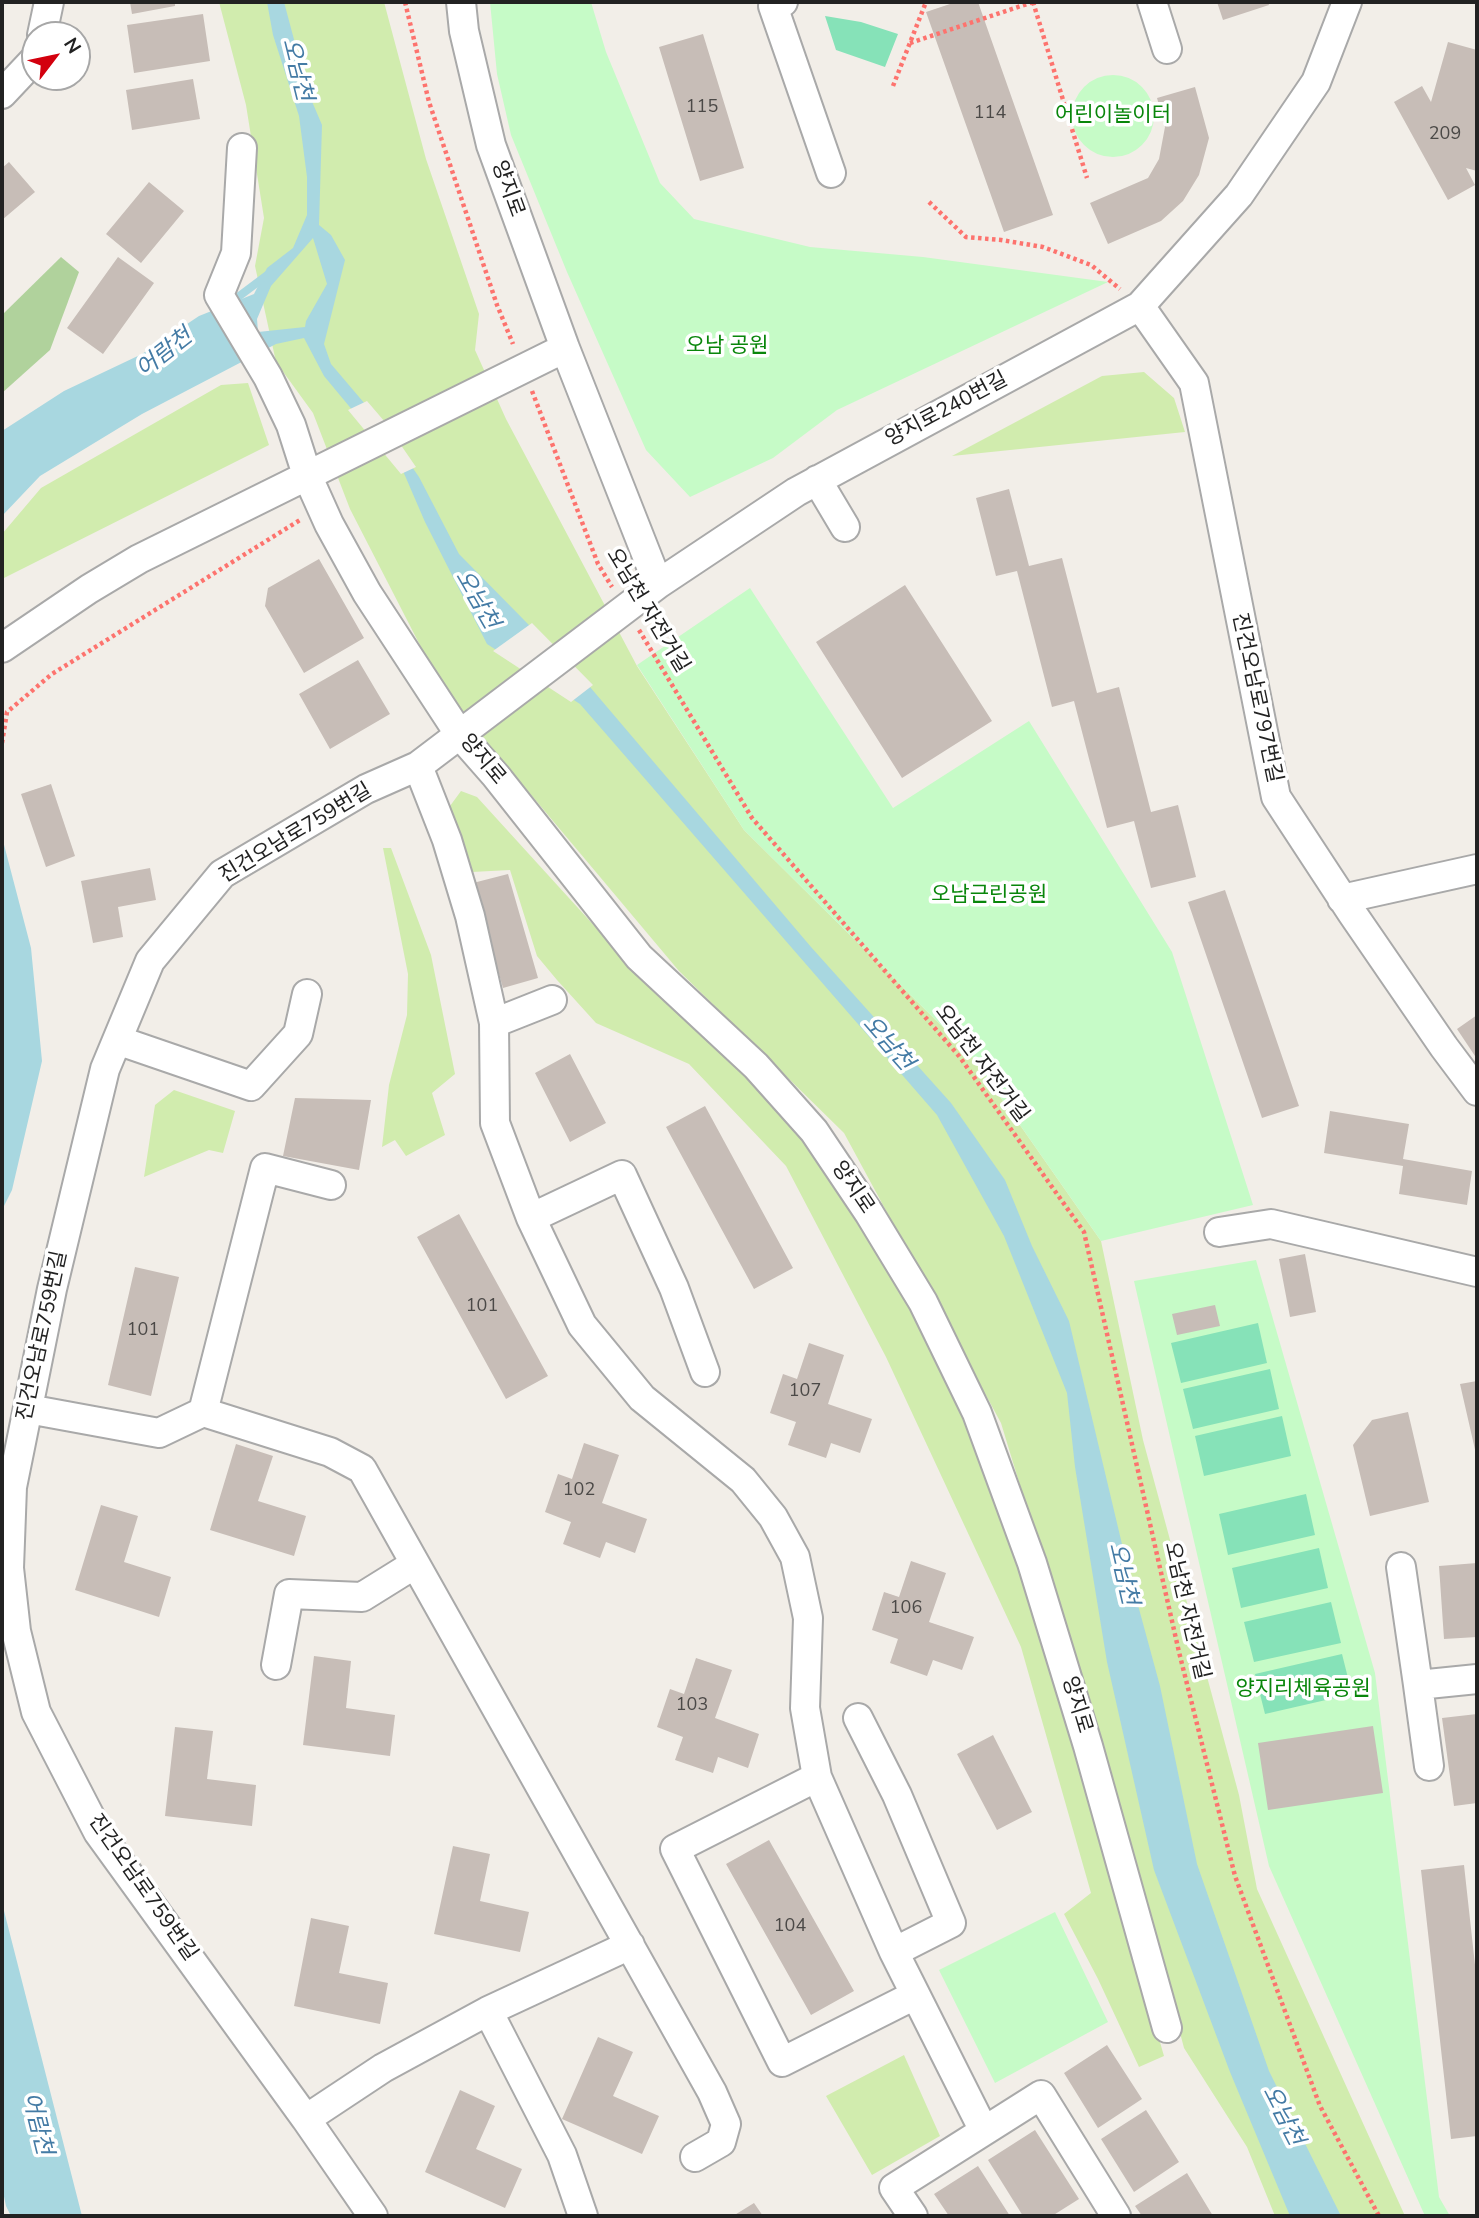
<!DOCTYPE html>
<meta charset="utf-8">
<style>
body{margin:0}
#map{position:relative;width:1479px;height:2218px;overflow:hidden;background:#f2eee8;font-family:"Nunito Sans",sans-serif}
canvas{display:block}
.frame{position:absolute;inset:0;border:4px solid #222;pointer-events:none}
.north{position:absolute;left:21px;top:21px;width:70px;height:70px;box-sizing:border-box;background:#fff;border:2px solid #a7a7a7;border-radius:50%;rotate:58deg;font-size:19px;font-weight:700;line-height:28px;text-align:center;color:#222}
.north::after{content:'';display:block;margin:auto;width:24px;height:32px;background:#d3000e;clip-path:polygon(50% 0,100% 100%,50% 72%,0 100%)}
</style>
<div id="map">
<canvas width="1479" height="2218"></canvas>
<div class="frame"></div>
<div class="north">N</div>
</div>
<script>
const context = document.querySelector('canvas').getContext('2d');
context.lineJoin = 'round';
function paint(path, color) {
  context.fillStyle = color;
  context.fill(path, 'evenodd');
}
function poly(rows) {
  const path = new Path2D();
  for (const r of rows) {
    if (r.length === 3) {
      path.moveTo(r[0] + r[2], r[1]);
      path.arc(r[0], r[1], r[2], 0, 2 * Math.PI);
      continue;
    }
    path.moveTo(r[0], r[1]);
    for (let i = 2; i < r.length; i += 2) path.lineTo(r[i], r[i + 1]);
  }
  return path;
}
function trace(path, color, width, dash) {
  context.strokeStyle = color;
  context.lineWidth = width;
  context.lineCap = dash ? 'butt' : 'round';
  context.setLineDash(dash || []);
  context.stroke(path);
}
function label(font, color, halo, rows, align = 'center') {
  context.font = font + ' "Nunito Sans","Noto Sans KR",sans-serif';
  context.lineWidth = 7;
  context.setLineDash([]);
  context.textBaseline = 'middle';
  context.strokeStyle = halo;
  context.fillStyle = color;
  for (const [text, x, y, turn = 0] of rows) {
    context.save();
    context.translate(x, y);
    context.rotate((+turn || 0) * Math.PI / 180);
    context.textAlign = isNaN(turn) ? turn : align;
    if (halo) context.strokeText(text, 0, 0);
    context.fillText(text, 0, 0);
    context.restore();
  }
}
const grass = poly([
 [219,2,384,2,426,159,479,314,475,350,506,419,637,666,744,830,971,1055,1101,1241,1143,1440,1239,1795,1257,1889,1405,2216,1275,2216,1247,2147,1184,2048,1139,1876,1001,1423,844,1133,679,971,443,690,350,509,313,413,276,362,255,266,264,218,246,105],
 [1144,372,1174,398,1185,432,952,456,1102,376],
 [248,383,269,445,2,579,2,534,41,488,221,385],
 [461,791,477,797,660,998,729,1057,806,1139,919,1314,981,1450,1033,1606,1164,2056,1139,2067,1098,1979,1064,1914,1091,1893,1021,1647,886,1357,786,1166,689,1064,596,1023,557,980,537,956,510,870,472,872,450,806],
 [383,848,391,848,431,955,455,1074,432,1093,445,1135,406,1156,395,1140,382,1147,389,1085,407,1015,408,974],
 [174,1090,235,1111,223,1153,209,1150,144,1177,155,1105],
 [904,2055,940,2136,872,2175,826,2096]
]);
const forest = poly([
 [61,257,79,272,50,350,2,393,2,315]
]);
const park = poly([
 [490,2,591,2,606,52,660,183,694,219,810,247,923,257,1108,282,837,410,773,458,690,497,646,450,567,272,511,135,497,74],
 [1113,116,41],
 [750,588,893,808,1029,721,1172,952,1253,1205,1101,1241,971,1055,744,830,637,665],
 [1256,1260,1375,1673,1439,2197,1450,2216,1425,2216,1269,1866,1134,1281],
 [1055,1912,1108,2022,995,2083,939,1970]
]);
const pitch = poly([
 [825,16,861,22,898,34,885,67,836,50],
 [1258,1323,1267,1363,1181,1383,1171,1343],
 [1270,1369,1279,1409,1193,1429,1183,1389],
 [1282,1416,1291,1456,1204,1476,1195,1436],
 [1306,1494,1315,1535,1228,1555,1219,1514],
 [1319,1548,1328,1588,1241,1608,1232,1568],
 [1331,1602,1341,1643,1254,1662,1244,1622],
 [1342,1654,1352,1694,1265,1714,1255,1674]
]);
const water = poly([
 [267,2,284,2,308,92,322,125,319,225,331,235,345,260,324,344,331,364,382,424,419,477,459,554,590,687,811,947,951,1103,1005,1180,1032,1246,1069,1321,1126,1561,1160,1686,1197,1864,1269,2071,1341,2216,1290,2216,1230,2072,1154,1870,1107,1662,1075,1467,1067,1393,1004,1236,937,1115,580,704,487,644,425,522,403,471,324,376,304,338,276,344,142,414,40,476,2,516,2,431,64,391,142,354,199,316,254,294,267,268,293,248,307,215,307,177,299,116,273,35],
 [313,238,327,284,306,321,305,327,258,332,257,319,271,286],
 [2,837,31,948,42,1061,12,1190,2,1210],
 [2,1903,49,2087,82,2216,11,2216,6,2206,2,2187]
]);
const pier = poly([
 [367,401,385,422,416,467,401,474,348,410],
 [532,623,593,685,571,702,493,651]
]);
const stream = poly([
 [230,303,270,273]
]);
const building = poly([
 [130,2,175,2,175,6,132,14],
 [956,2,978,2,1053,215,1004,232,926,12],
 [1217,2,1268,2,1269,5,1223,20],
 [203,14,210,61,134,73,127,25],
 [703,34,744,168,700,181,659,47],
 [1448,42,1477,50,1477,171,1466,168,1475,185,1448,200,1394,102,1422,86,1431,102],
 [193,79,200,119,132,130,126,90],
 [1195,87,1209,138,1199,175,1183,201,1161,221,1108,244,1090,203,1148,178,1159,159,1165,127,1157,98],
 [9,162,35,192,2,220,2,168],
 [149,182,184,211,141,263,106,234],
 [118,257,154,283,103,354,67,328],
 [1009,489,1029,566,1062,558,1097,693,1119,687,1151,812,1178,805,1196,877,1151,888,1134,821,1107,828,1074,701,1052,707,1017,571,996,576,976,498],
 [319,559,364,638,304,673,265,606,268,588],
 [905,585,992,721,902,778,816,642],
 [358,660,390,714,330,749,299,694],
 [51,784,75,856,46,867,21,794],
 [150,868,156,900,118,907,123,937,93,943,81,881],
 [508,874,538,978,503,988,473,883],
 [1225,890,1299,1106,1262,1118,1188,902],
 [1477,1015,1477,1059,1457,1029],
 [570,1054,606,1123,570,1142,535,1073],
 [295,1098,371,1100,359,1170,283,1156],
 [705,1106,793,1268,754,1289,666,1127],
 [1330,1111,1409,1124,1403,1159,1472,1171,1467,1205,1399,1194,1403,1166,1324,1153],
 [459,1214,548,1376,506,1399,417,1237],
 [1305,1254,1316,1312,1290,1317,1279,1259],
 [135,1267,179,1277,151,1396,108,1385],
 [1215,1305,1220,1326,1177,1335,1172,1314],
 [809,1343,844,1355,828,1404,872,1419,860,1453,831,1443,826,1458,788,1445,796,1422,770,1413,783,1374,797,1379],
 [1477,1381,1477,1454,1476,1454,1460,1384],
 [1408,1412,1429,1502,1370,1516,1353,1445,1372,1420],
 [584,1443,619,1455,602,1503,647,1519,635,1553,606,1542,600,1558,563,1544,571,1522,545,1512,558,1474,572,1479],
 [236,1444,273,1456,258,1501,306,1516,294,1556,210,1530],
 [101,1505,138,1516,124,1562,171,1577,159,1617,75,1590],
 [911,1561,946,1573,929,1622,974,1637,962,1670,933,1660,927,1676,890,1663,898,1639,872,1630,884,1592,899,1597],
 [1477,1563,1477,1637,1444,1639,1439,1566],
 [314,1656,351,1661,346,1708,395,1715,390,1756,303,1745],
 [696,1658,732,1670,715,1718,759,1734,748,1768,718,1757,713,1773,675,1760,683,1737,657,1727,670,1689,684,1694],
 [1477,1714,1477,1803,1454,1806,1442,1718],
 [1373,1726,1383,1793,1268,1810,1258,1743],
 [175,1727,213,1731,207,1779,256,1785,252,1826,165,1816],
 [993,1735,1032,1812,997,1830,957,1754],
 [769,1840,854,1991,811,2015,726,1864],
 [453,1846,490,1854,480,1901,529,1912,520,1952,434,1934],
 [1464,1865,1477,1983,1477,2136,1451,2139,1421,1870],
 [311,1918,349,1926,339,1973,388,1983,380,2024,294,2006],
 [598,2037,633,2052,613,2096,659,2116,642,2154,562,2119],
 [1107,2045,1142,2099,1098,2128,1064,2073],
 [460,2090,495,2106,476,2149,522,2169,505,2208,425,2172],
 [1146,2110,1179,2162,1134,2192,1101,2139],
 [1035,2130,1079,2199,1052,2216,1023,2216,988,2160],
 [978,2166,1010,2216,949,2216,934,2194],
 [1187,2173,1213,2216,1142,2216,1135,2206],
 [754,2203,763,2216,733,2216]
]);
const path = poly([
 [405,2,429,102,497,305,513,344],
 [1033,2,1087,178],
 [910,43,1033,2],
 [893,86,926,2],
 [929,202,966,237,1001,240,1043,247,1091,265,1120,289],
 [532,391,598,564,612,587],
 [639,630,752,818,959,1056,1084,1232,1179,1652,1235,1876,1320,2106,1379,2216],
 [2,743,7,712,52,674,300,520]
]);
const minor = poly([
 [461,2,464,31,491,145,565,348,658,584,796,492,1140,306,1239,195,1316,82,1347,2],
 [783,2,773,6,831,173],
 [1152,2,1167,49],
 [42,35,49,2],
 [2,94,35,59],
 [242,148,236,253,219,295,268,377,291,425,307,475,329,524,367,593,460,735,496,776,639,957,756,1066,814,1131,869,1213,923,1302,977,1413,1032,1563,1088,1746,1167,2028],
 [1140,306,1194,383,1276,797,1352,913,1444,1047,1477,1091],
 [817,480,845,527],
 [2,648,89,589,139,559,565,348],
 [418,766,447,840,470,916,494,1023,495,1123,531,1218,582,1325,642,1398,743,1480,773,1517,795,1557,808,1618,805,1708,817,1777,894,1952,983,2129],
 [1342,899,1477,869],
 [494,1023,552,1000],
 [117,1040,251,1086,298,1034,307,994],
 [531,1218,622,1175,674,1288,705,1372],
 [1219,1232,1271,1224,1477,1272],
 [28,1409,159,1433,203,1412,265,1168,331,1185],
 [203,1412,330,1452,362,1469,712,2092,726,2124,721,2142,695,2157],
 [1401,1567,1418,1685,1477,1679],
 [276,1665,289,1594,362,1597,415,1564],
 [1418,1685,1429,1766],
 [858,1718,897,1795,951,1923,894,1952],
 [817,1777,675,1849,782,2062,915,1995],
 [488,2011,562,2155,583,2216],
 [306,2119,383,2068,488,2011,630,1945],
 [373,2216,306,2119,98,1832,36,1712,16,1631,9,1568,12,1487,52,1289,105,1069,150,961,222,874,366,789,418,766,658,584],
 [913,2216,894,2188,1041,2095,1116,2216]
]);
const numberNames = [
 ["115",702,108],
 ["114",990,114],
 ["209",1445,135],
 ["101",482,1307],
 ["101",143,1331],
 ["107",805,1392],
 ["102",579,1491],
 ["106",906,1609],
 ["103",692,1706],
 ["104",790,1927]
];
const parkNames = [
 ["어린이놀이터",1113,116],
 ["오남 공원",727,347],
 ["오남근린공원",989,896],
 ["양지리체육공원",1303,1690]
];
const streetNames = [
 ["양지로",507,189,70],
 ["양지로240번길",947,410,-28],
 ["오남천 자전거길",647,611,59],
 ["진건오남로797번길",1256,698,78],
 ["양지로",482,760,50],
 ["진건오남로759번길",296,834,-31],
 ["오남천 자전거길",981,1064,53],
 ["양지로",852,1188,56],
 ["진건오남로759번길",43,1336,-78],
 ["오남천 자전거길",1186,1611,77],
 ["양지로",1076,1705,73],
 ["진건오남로759번길",142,1888,55]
];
const waterNames = [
 ["오남천",296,70,76],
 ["어람천",165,354,-38],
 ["오남천",476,600,60],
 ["오남천",887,1044,49],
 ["오남천",1122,1574,77],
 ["오남천",1282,2116,63],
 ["어람천",36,2124,76]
];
paint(grass, '#d1ecae');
paint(forest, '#b0d29c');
paint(park, '#c6fbc7');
paint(pitch, '#86e2b8');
paint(water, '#a8d7e0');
paint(pier, '#f2eee8');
trace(stream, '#a8d7e0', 8);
paint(building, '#c7bdb7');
trace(minor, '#a9a9a9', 32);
trace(path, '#fd736e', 4.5, [3.5, 3.5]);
trace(minor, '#fff', 28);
label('18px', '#4b4947', null, numberNames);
label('21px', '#09860b', '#fff', parkNames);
label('21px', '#222', '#fff', streetNames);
label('italic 23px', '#447ba5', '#fff', waterNames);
</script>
